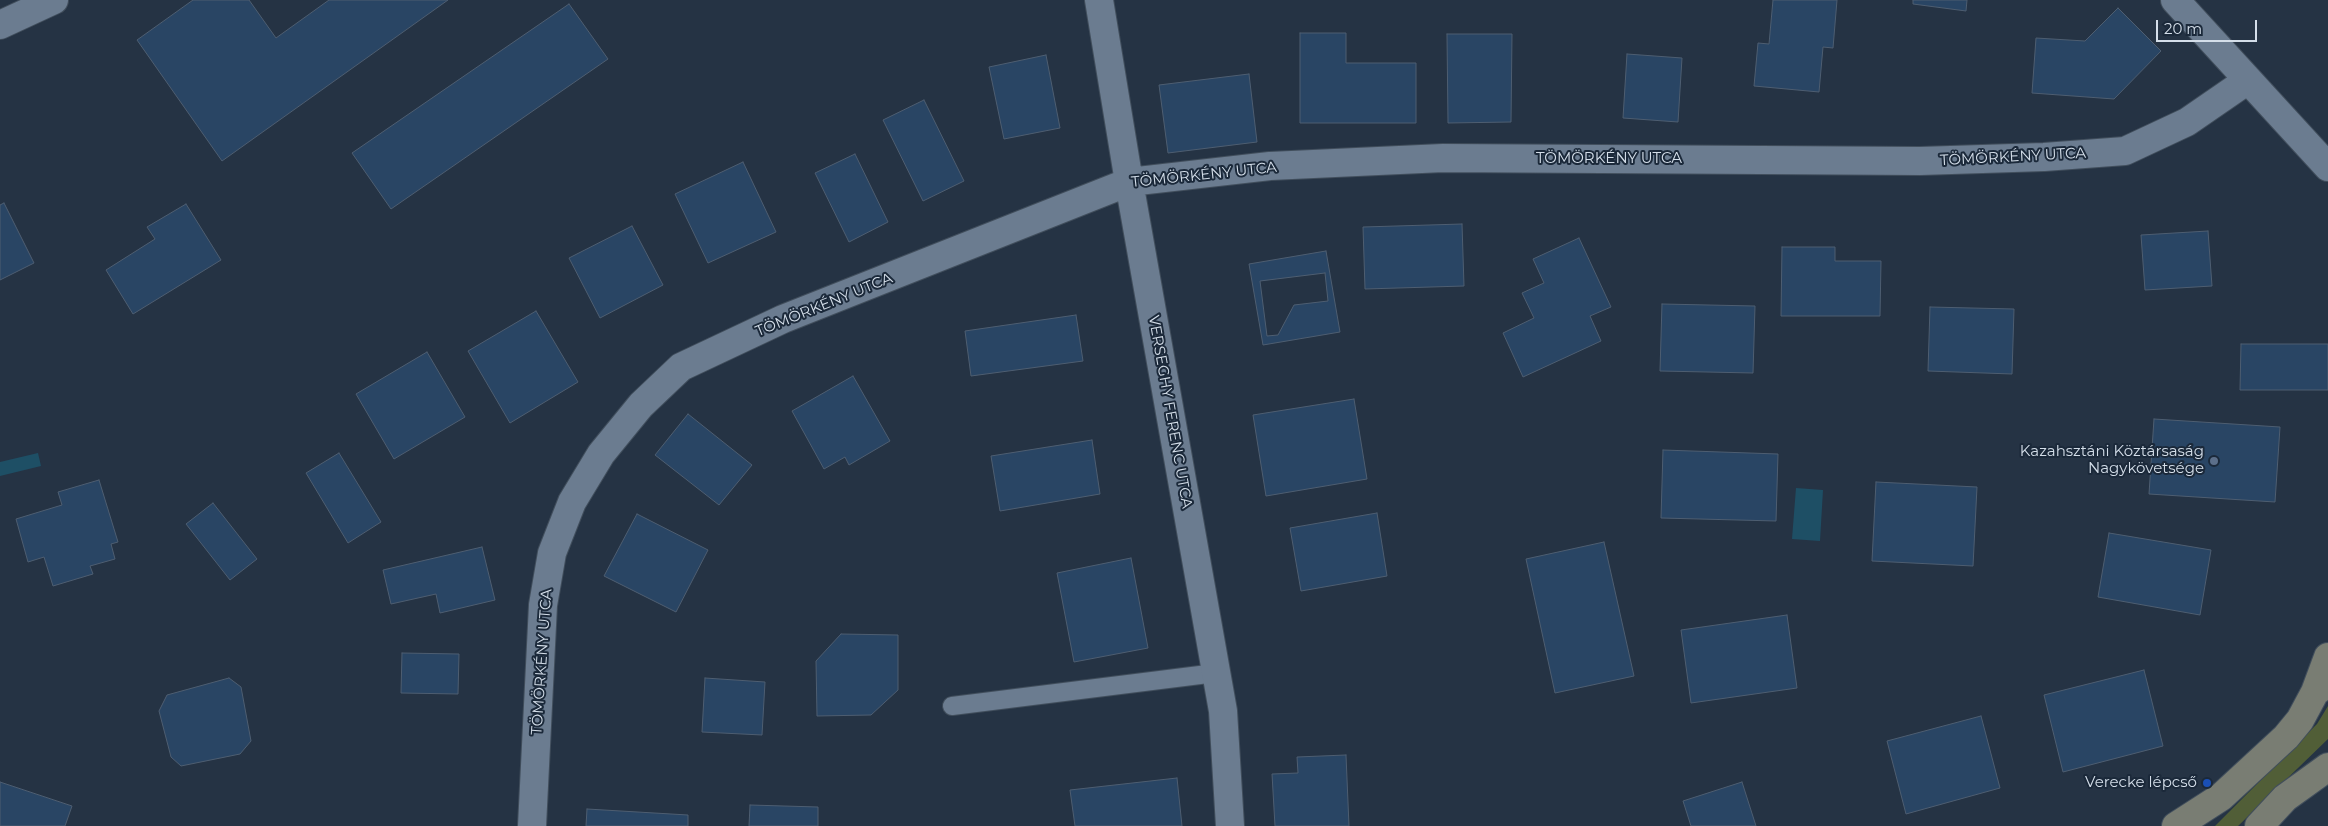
<!DOCTYPE html>
<meta charset="utf-8">
<style>
body{margin:0}
#map{position:relative;width:2328px;height:826px;overflow:hidden;background:#253344;font-family:Montserrat,sans-serif}
canvas{display:block}
.scale{position:absolute;left:2156px;top:20px;width:101px;height:22px;box-sizing:border-box;border:2px solid #d4dee9;border-top:0;padding-left:6px;font-size:15px;line-height:18px;white-space:nowrap;color:#d4dee9;-webkit-text-stroke:4px #1b293a;paint-order:stroke}
</style>
<div id="map">
<canvas width="2328" height="826"></canvas>
<div class="scale">20 m</div>
</div>
<script>
const context = document.querySelector('canvas').getContext('2d');
context.lineJoin = 'round';
function paint(path, color) {
  context.fillStyle = color;
  context.fill(path, 'evenodd');
}
function poly(rows) {
  const path = new Path2D();
  for (const r of rows) {
    path.moveTo(r[0], r[1]);
    for (let i = 2; i < r.length; i += 2) path.lineTo(r[i], r[i + 1]);
  }
  return path;
}
function trace(path, color, width, dash) {
  context.strokeStyle = color;
  context.lineWidth = width;
  context.lineCap = dash ? 'butt' : 'round';
  context.setLineDash(dash || []);
  context.stroke(path);
}
function label(font, color, halo, rows, align = 'center') {
  context.font = font + ' Montserrat,sans-serif';
  context.lineWidth = 4;
  context.setLineDash([]);
  context.textBaseline = 'middle';
  context.strokeStyle = halo;
  context.fillStyle = color;
  for (const [text, x, y, turn = 0] of rows) {
    context.save();
    context.translate(x, y);
    context.rotate((+turn || 0) * Math.PI / 180);
    context.textAlign = isNaN(turn) ? turn : align;
    if (halo) context.strokeText(text, 0, 0);
    context.fillText(text, 0, 0);
    context.restore();
  }
}
const green = poly([
 [2328,706,2328,739,2238,826,2215,826,2317,724]
]);
const water = poly([
 [38,453,41,466,0,476,0,462],
 [1796,488,1823,490,1820,541,1792,539]
]);
const building = poly([
 [193,0,249,0,276,38,329,0,448,0,222,161,137,40,193,0],
 [1773,0,1837,0,1833,48,1823,47,1819,92,1754,86,1758,43,1769,44,1773,0],
 [1913,0,1967,0,1966,11,1913,4,1913,0],
 [569,4,608,59,391,209,352,153,569,4],
 [2118,8,2161,51,2114,99,2032,93,2036,38,2085,41,2118,8],
 [1300,33,1346,33,1346,63,1416,63,1416,123,1300,123,1300,33],
 [1447,34,1512,34,1511,122,1448,123,1447,34],
 [1627,54,1682,58,1678,122,1623,118,1627,54],
 [1046,55,1060,128,1004,139,989,67,1046,55],
 [1249,74,1257,142,1168,153,1159,85,1249,74],
 [924,100,964,181,923,201,883,120,924,100],
 [855,154,888,222,849,242,815,173,855,154],
 [743,162,776,232,708,263,675,194,743,162],
 [4,203,34,263,0,280,0,205,4,203],
 [186,204,221,260,133,314,106,270,155,239,147,227,186,204],
 [1462,224,1464,286,1365,289,1363,227,1462,224],
 [632,226,663,285,600,318,569,258,632,226],
 [2208,231,2212,286,2145,290,2141,235,2208,231],
 [1579,238,1611,307,1590,316,1601,341,1523,377,1503,333,1534,318,1522,293,1544,283,1533,259,1579,238],
 [1782,247,1835,247,1835,261,1881,261,1880,316,1781,316,1782,247],
 [1326,251,1340,332,1263,345,1249,264,1326,251],
 [1325,273,1328,301,1294,305,1278,335,1267,336,1260,281,1325,273],
 [1662,304,1755,306,1753,373,1660,371,1662,304],
 [1930,307,2014,309,2012,374,1928,371,1930,307],
 [536,311,578,382,510,423,468,351,536,311],
 [1076,315,1083,361,971,376,965,331,1076,315],
 [2241,344,2328,344,2328,390,2240,390,2241,344],
 [427,352,465,417,394,459,356,394,427,352],
 [853,376,890,441,849,465,845,457,824,469,792,411,853,376],
 [1354,399,1367,479,1266,496,1253,415,1354,399],
 [688,414,752,465,719,505,655,455,688,414],
 [2154,419,2280,427,2275,502,2149,494,2154,419],
 [1092,440,1100,494,1000,511,991,456,1092,440],
 [1663,450,1778,454,1776,521,1661,518,1663,450],
 [339,453,381,522,348,543,306,473,339,453],
 [99,480,118,542,111,544,115,559,90,566,93,574,53,586,44,557,28,562,16,519,62,505,58,492,99,480],
 [1876,482,1977,487,1973,566,1872,561,1876,482],
 [213,503,257,559,230,580,186,524,213,503],
 [1377,513,1387,576,1301,591,1290,528,1377,513],
 [637,514,708,550,676,612,604,576,637,514],
 [2109,533,2211,550,2200,615,2098,597,2109,533],
 [1604,542,1634,676,1555,693,1526,559,1604,542],
 [482,547,495,600,440,613,436,594,391,604,383,570,482,547],
 [1131,558,1148,648,1074,662,1057,573,1131,558],
 [1787,615,1797,688,1691,703,1681,630,1787,615],
 [841,634,898,635,898,690,871,715,817,716,816,661,841,634],
 [402,653,459,654,458,694,401,693,402,653],
 [2144,670,2163,746,2063,772,2044,695,2144,670],
 [229,678,241,687,251,741,240,754,181,766,171,757,159,711,167,695,229,678],
 [705,678,765,682,762,735,702,732,705,678],
 [1981,716,2000,788,1906,814,1887,741,1981,716],
 [1346,755,1349,826,1275,826,1272,774,1298,773,1297,757,1346,755],
 [1177,778,1182,826,1075,826,1070,790,1177,778],
 [0,782,72,806,65,826,0,826,0,782],
 [1742,782,1756,826,1691,826,1683,801,1742,782],
 [750,805,818,807,818,826,749,826,750,805],
 [587,809,688,815,688,826,586,826,587,809]
]);
const lane = poly([
 [952,706,1216,673]
]);
const street = poly([
 [1099,0,1129,182,1223,711,1230,826],
 [2175,0,2328,167],
 [0,25,54,0],
 [532,826,543,605,552,553,572,502,601,454,641,405,681,367,783,319,1129,182,1270,166,1443,158,1920,161,2044,157,2125,151,2187,122,2248,80]
]);
const secondary = poly([
 [2315,692,2328,657],
 [2176,826,2221,797,2286,737,2300,720,2315,692,2328,683],
 [2259,826,2285,798,2328,767]
]);
const markers = [
 [2214,461,5,"#5c6f8a"],
 [2207,783,5,"#1a4fb4"]
];
const streetNames = [
 ["TÖMÖRKÉNY UTCA",2013,157,-3],
 ["TÖMÖRKÉNY UTCA",1609,159],
 ["TÖMÖRKÉNY UTCA",1204,175,-6],
 ["TÖMÖRKÉNY UTCA",824,305,-22],
 ["VERSEGHY FERENC UTCA",1170,412,80],
 ["TÖMÖRKÉNY UTCA",542,662,-86]
];
const poiNames = [
 ["Kazahsztáni Köztársaság",2204,452],
 ["Nagykövetsége",2204,469],
 ["Verecke lépcső",2197,783]
];
paint(green, '#515e37');
paint(water, '#1e4f65');
paint(building, '#294564');
trace(building, '#4e5e71', 1);
trace(lane, '#414e5c', 20);
trace(street, '#414e5c', 30);
trace(secondary, '#414e5c', 30);
trace(lane, '#6b7c90', 18);
trace(street, '#6b7c90', 28);
trace(secondary, '#797d73', 28);
for (const [x, y, r, color] of markers) {
  const dot = new Path2D();
  dot.arc(x, y, r, 0, 2 * Math.PI);
  context.fillStyle = color;
  context.fill(dot);
  trace(dot, '#1b293a', 2);
}
label('15px', '#d4dee9', '#1b293a', streetNames);
label('15px', '#d4dee9', '#1b293a', poiNames, 'right');
</script>
